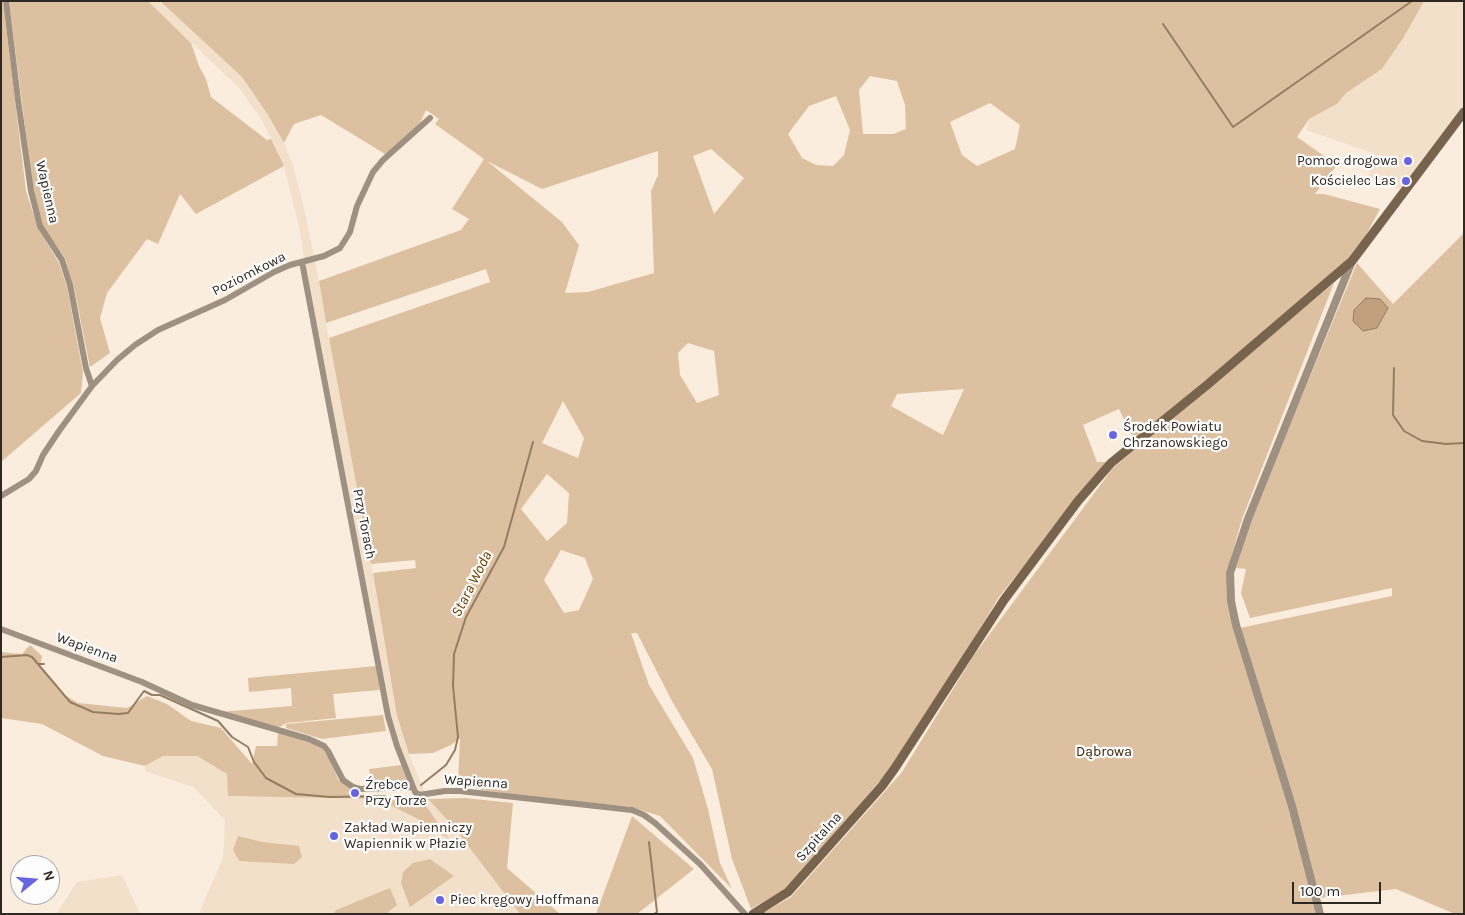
<!DOCTYPE html>
<meta charset="utf-8">
<style>
body{margin:0}
#map{position:relative;width:1465px;height:915px;overflow:hidden;background:#fbedde;font-family:Karla,sans-serif}
canvas{display:block}
.frame{position:absolute;inset:0;border:2px solid #2d2823;pointer-events:none}
.north{position:absolute;left:10px;top:855px;width:50px;height:50px;box-sizing:border-box;background:#fdfdfd;border:1px solid #aaa8a6;border-radius:50%;rotate:73deg;font-size:14px;font-weight:700;line-height:20px;text-align:center;color:#2d2823}
.north::after{content:'';display:block;margin:auto;width:18px;height:22px;background:#6765de;clip-path:polygon(50% 0,100% 100%,50% 72%,0 100%)}
.scale{position:absolute;left:1292px;top:882px;width:89px;height:22px;box-sizing:border-box;border:2px solid #2d2823;border-top:0;padding-left:6px;font-size:15px;line-height:18px;white-space:nowrap;color:#2d2823;-webkit-text-stroke:4px #fdfdfd;paint-order:stroke}
</style>
<div id="map">
<canvas width="1465" height="915"></canvas>
<div class="frame"></div>
<div class="north">N</div>
<div class="scale">100 m</div>
</div>
<script>
const context = document.querySelector('canvas').getContext('2d');
context.lineJoin = 'round';
function paint(path, color) {
  context.fillStyle = color;
  context.fill(path, 'evenodd');
}
function poly(rows) {
  const path = new Path2D();
  for (const r of rows) {
    path.moveTo(r[0], r[1]);
    for (let i = 2; i < r.length; i += 2) path.lineTo(r[i], r[i + 1]);
  }
  return path;
}
function trace(path, color, width, dash) {
  context.strokeStyle = color;
  context.lineWidth = width;
  context.lineCap = dash ? 'butt' : 'round';
  context.setLineDash(dash || []);
  context.stroke(path);
}
function label(font, color, halo, rows, align = 'center') {
  context.font = font + ' Karla,sans-serif';
  context.lineWidth = 4.5;
  context.setLineDash([]);
  context.textBaseline = 'middle';
  context.strokeStyle = halo;
  context.fillStyle = color;
  for (const [text, x, y, turn = 0] of rows) {
    context.save();
    context.translate(x, y);
    context.rotate((+turn || 0) * Math.PI / 180);
    context.textAlign = isNaN(turn) ? turn : align;
    if (halo) context.strokeText(text, 0, 0);
    context.fillText(text, 0, 0);
    context.restore();
  }
}
const built = poly([
 [148,1,160,1,242,77,268,115,284,143,292,162,304,208,319,281,326,323,373,573,397,716,409,754,428,799,453,826,520,914,196,914,199,913,223,858,225,820,193,787,145,771,145,767,163,756,197,756,227,774,229,796,378,799,422,821,448,838,422,800,403,758,390,715,305,265,299,226,284,166,261,119,240,89],
 [1424,1,1464,1,1464,107,1418,168,1399,189,1367,179,1375,154,1306,130,1309,119,1337,104,1346,93,1382,69,1404,37],
 [122,875,140,914,56,914,77,882]
]);
const green = poly([
 [1,1,3,1,26,191,38,228,59,263,67,287,83,372,81,393,1,462],
 [9,1,148,1,191,43,199,66,206,79,211,97,267,140,271,139,284,166,196,214,180,194,158,244,147,239,107,293,100,318,110,353,90,367,74,288,65,258,43,227,33,190],
 [160,1,1424,1,1404,37,1382,69,1346,93,1337,104,1309,119,1297,137,1337,165,1315,194,1324,194,1380,209,1359,248,1352,256,1202,384,1134,440,1119,409,1083,425,1097,462,1107,462,999,597,967,650,892,767,786,889,751,909,732,859,712,769,673,703,637,633,631,633,649,685,693,758,708,809,720,863,732,889,660,816,627,806,537,798,482,790,458,782,460,738,451,745,433,753,409,754,397,716,373,573,416,568,415,560,371,564,329,338,490,282,486,269,326,323,319,281,461,230,469,219,452,209,484,159,435,124,439,119,426,110,420,123,390,157,321,115,294,124,284,143,268,115,242,77],
 [870,76,897,81,905,105,906,129,893,134,863,134,859,90],
 [836,96,850,130,844,155,833,166,816,165,802,158,788,134,809,106],
 [990,103,1020,125,1015,149,977,166,962,155,950,122],
 [711,149,744,178,714,214,693,156],
 [658,151,658,175,651,191,654,273,588,292,565,293,579,245,562,222,487,161,542,189],
 [688,343,714,351,719,395,697,403,680,375,678,353],
 [964,389,943,435,891,406,897,394],
 [563,401,584,438,578,458,542,443],
 [547,474,569,493,567,523,547,541,521,509],
 [561,550,585,558,593,579,579,610,564,613,544,580],
 [1464,233,1464,914,1455,914,1396,889,1319,898,1240,628,1392,596,1392,588,1250,618,1241,593,1246,569,1236,568,1251,519,1357,263,1393,304],
 [1334,283,1242,519,1227,572,1228,602,1293,822,1318,914,761,914,791,897,902,772,974,655,1113,468],
 [30,645,42,656,40,666,60,692,78,703,127,708,147,696,167,704,191,721,221,728,252,764,256,746,277,746,278,732,307,740,322,748,330,760,338,779,346,785,359,791,345,792,401,801,418,798,422,800,449,839,422,821,378,799,228,796,227,774,197,756,163,756,145,766,103,756,42,724,1,718,1,652,22,654],
 [376,666,380,690,333,694,336,718,287,723,279,727,219,712,292,706,291,688,249,692,248,678],
 [383,715,386,731,322,739,286,728,286,724],
 [401,765,409,784,371,786,369,769],
 [465,798,513,803,507,868,560,914,520,914,453,826,428,799],
 [632,816,694,869,637,914,596,914],
 [238,836,262,842,299,846,302,857,294,864,239,861,233,850],
 [430,859,454,876,410,907,401,883,403,872,413,863],
 [390,888,397,905,386,914,333,914,336,910]
]);
const water = poly([
 [1366,298,1380,299,1388,308,1377,328,1363,331,1353,321,1354,310,1366,298]
]);
const stream = poly([
 [1163,24,1233,127,1412,1],
 [1394,368,1393,415,1404,431,1422,441,1446,444,1464,443],
 [1,657,27,655,32,657,70,702,93,712,118,714,128,713,144,691,152,695,160,695,218,721,232,737,248,747,254,762,266,778,296,794,330,797,385,796],
 [38,664,44,664],
 [421,785,446,765,455,750,458,737,453,686,454,654,466,617,504,547,533,442],
 [649,842,657,912,654,914],
 [762,914,764,913]
]);
const minor = poly([
 [6,1,18,100,31,191,40,226,62,260,70,285,86,368,92,386],
 [302,262,388,716,397,746,415,792,419,795,445,791,460,791,632,810,644,815,655,823,700,864,745,914],
 [1,496,29,479,36,471,43,455,59,431,92,386,117,360,135,345,158,330,225,300,274,272,290,265,324,256,340,248,350,232,357,206,373,172,383,160,430,118],
 [1,629,142,682,192,705,309,739,324,746,328,751,343,780,353,787,360,789,413,787]
]);
const tertiary = poly([
 [1320,914,1292,806,1236,625,1231,601,1230,573,1248,519,1352,261]
]);
const secondary = poly([
 [753,914,788,892,882,786,895,768,1004,600,1078,501,1111,463,1207,385,1352,261,1464,112]
]);
const markers = [
 [1408,161,5,"#6765de"],
 [1406,181,5,"#6765de"],
 [1113,435,5,"#6765de"],
 [355,793,5,"#6765de"],
 [334,836,5,"#6765de"],
 [440,900,5,"#6765de"]
];
const poiNames = [
 ["Pomoc drogowa",1398,161,"right"],
 ["Kościelec Las",1396,181,"right"],
 ["Środek Powiatu",1123,427],
 ["Chrzanowskiego",1123,443],
 ["Źrebce",365,785],
 ["Przy Torze",365,801],
 ["Zakład Wapienniczy",344,828],
 ["Wapiennik w Płazie",344,844],
 ["Piec kręgowy Hoffmana",450,900]
];
const streetNames = [
 ["Wapienna",47,192,77],
 ["Poziomkowa",249,274,-27],
 ["Przy Torach",364,524,79],
 ["Wapienna",87,648,20],
 ["Wapienna",476,782,4],
 ["Szpitalna",819,837,-48]
];
const parkNames = [
 ["Dąbrowa",1104,752]
];
const waterNames = [
 ["Stara Woda",472,584,-63]
];
paint(built, '#f3e0cb');
paint(green, '#ddc09f');
paint(water, '#c1a17d');
trace(water, '#957d62', 1);
trace(stream, '#957d62', 2);
trace(minor, '#9f9182', 6);
trace(tertiary, '#9f9182', 8);
trace(secondary, '#78644e', 9);
for (const [x, y, r, color] of markers) {
  const dot = new Path2D();
  dot.arc(x, y, r, 0, 2 * Math.PI);
  context.fillStyle = color;
  context.fill(dot);
  trace(dot, '#fdfdfd', 2);
}
label('14px', '#2d2823', '#fdfdfd', poiNames, 'left');
label('14px', '#2d2823', '#fdfdfd', streetNames);
label('14px', '#3b2405', '#fdfdfd', parkNames);
label('italic 15px', '#6d4300', '#fdfdfd', waterNames);
</script>
